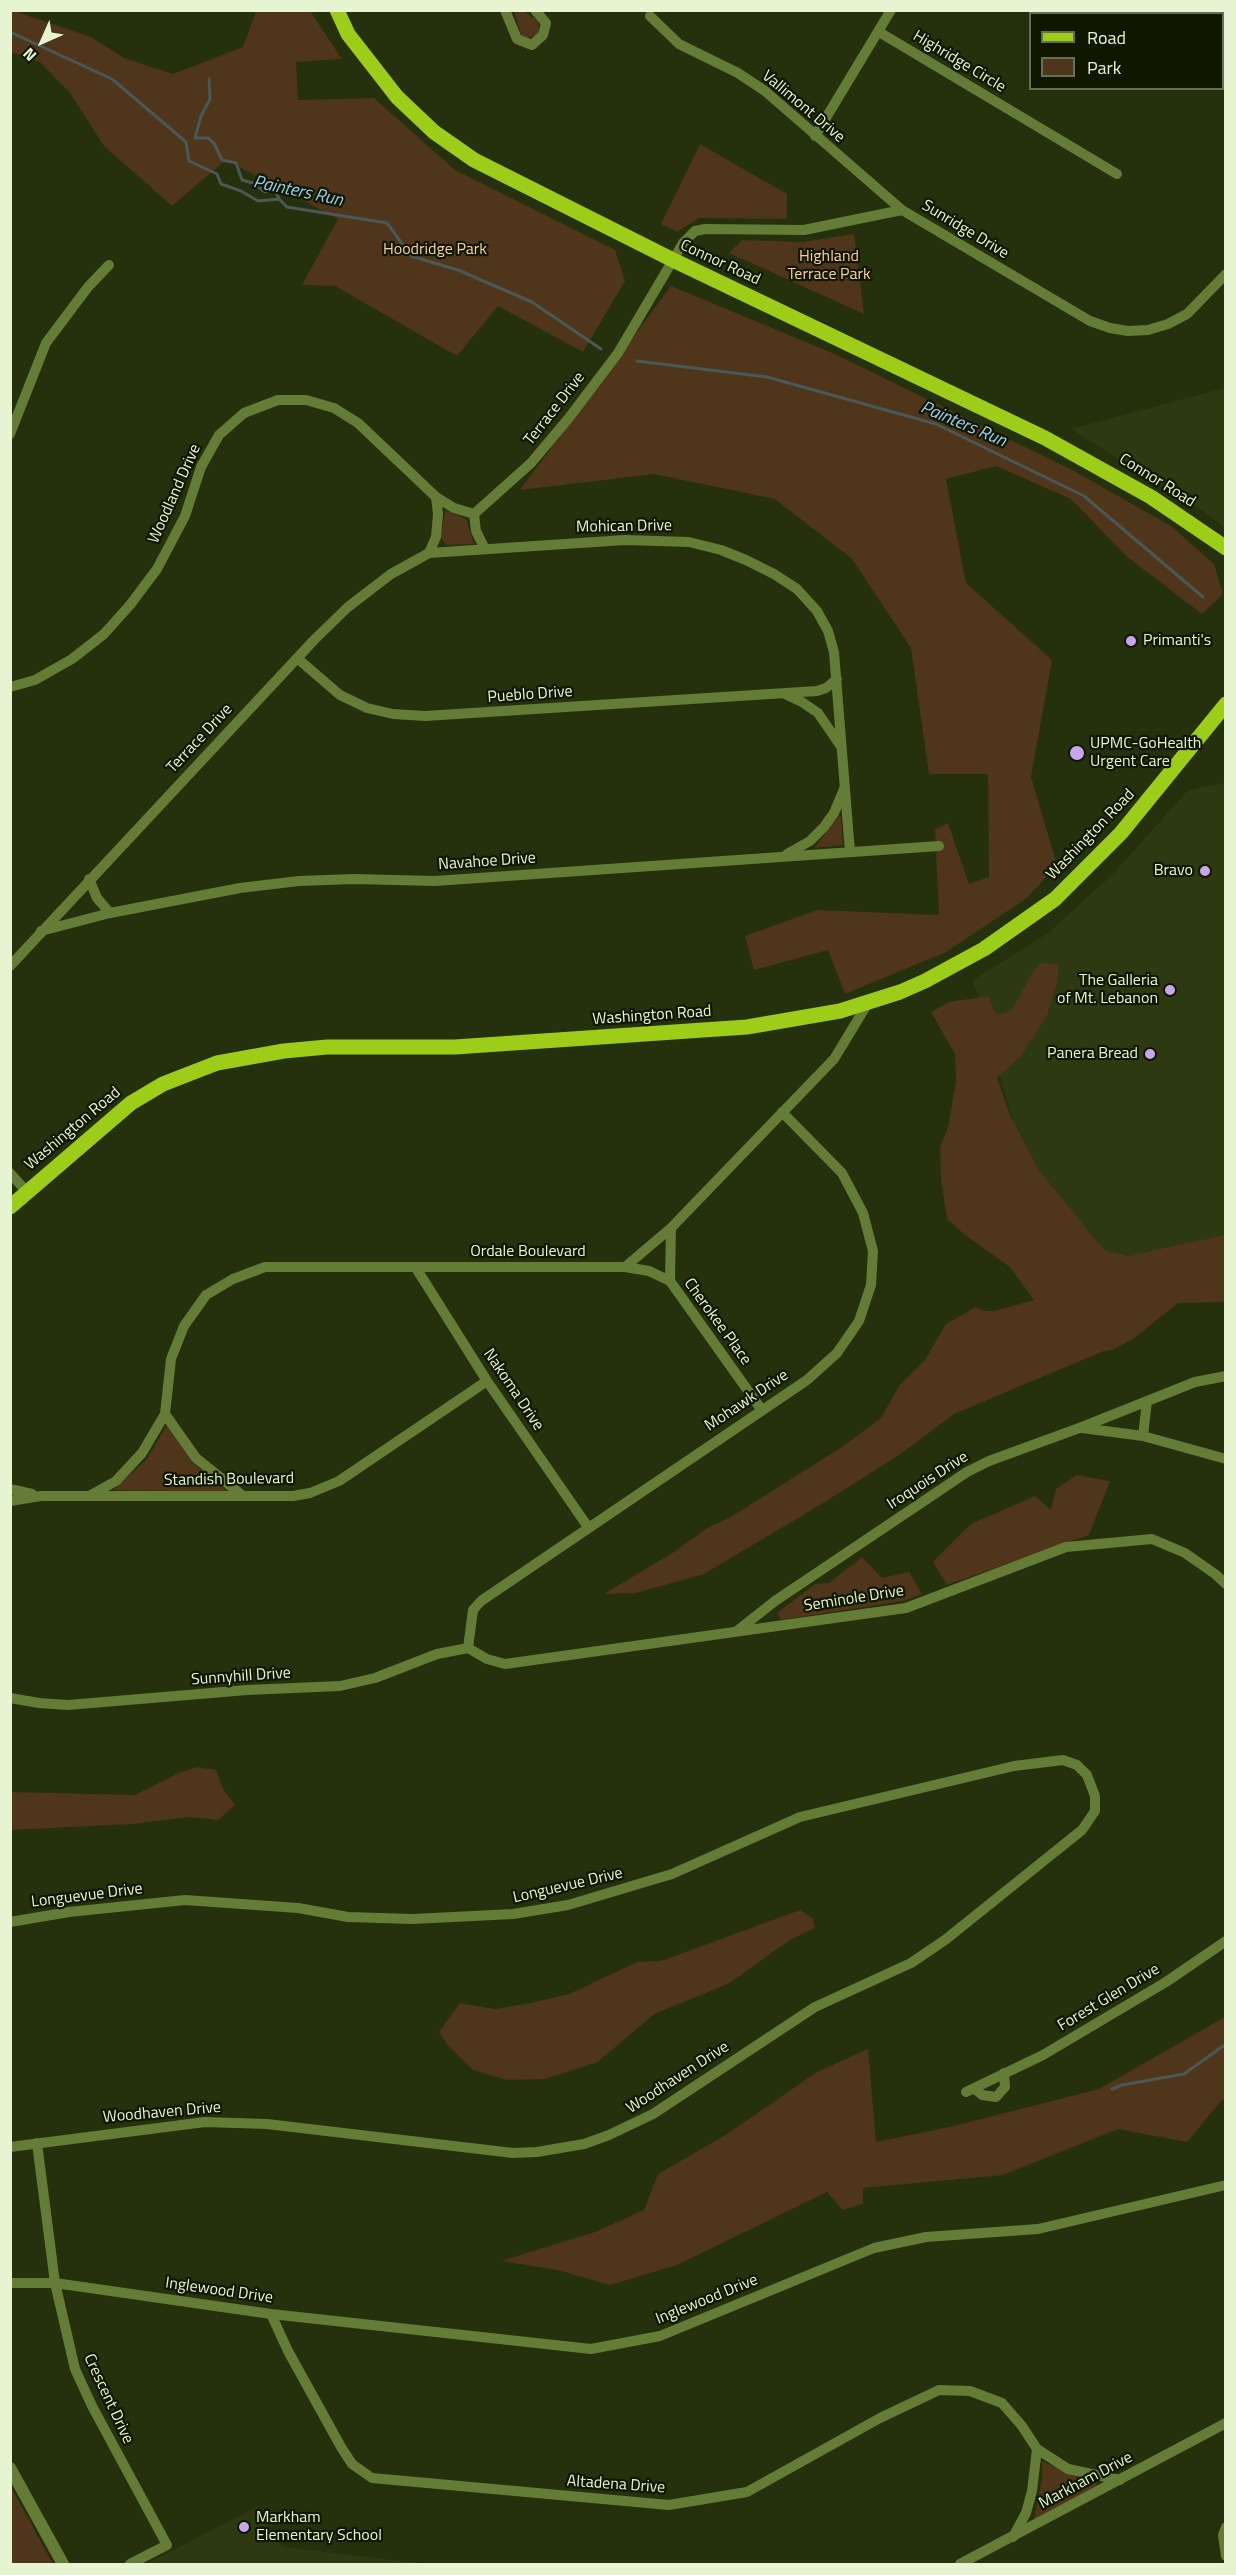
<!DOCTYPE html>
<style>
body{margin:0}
#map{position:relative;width:1236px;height:2575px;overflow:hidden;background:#25300c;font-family:"Titillium Web",sans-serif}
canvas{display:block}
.frame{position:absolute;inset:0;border:12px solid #e6f4d1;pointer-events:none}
.legend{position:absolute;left:1029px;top:12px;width:195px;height:78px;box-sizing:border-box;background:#0f1700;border:2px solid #656f54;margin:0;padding:8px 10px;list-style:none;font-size:18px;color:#e6f4d1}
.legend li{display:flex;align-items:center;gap:12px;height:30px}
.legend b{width:30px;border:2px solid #656f54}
.north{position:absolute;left:12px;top:12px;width:60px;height:60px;-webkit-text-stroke:4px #0f1700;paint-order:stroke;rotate:225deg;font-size:16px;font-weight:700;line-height:24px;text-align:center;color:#e6f4d1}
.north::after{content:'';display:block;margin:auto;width:21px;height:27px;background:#e6f4d1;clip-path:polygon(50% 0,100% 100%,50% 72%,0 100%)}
</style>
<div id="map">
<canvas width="1236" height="2575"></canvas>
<div class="frame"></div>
<ul class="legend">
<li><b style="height:8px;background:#9dcc19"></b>Road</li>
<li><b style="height:16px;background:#4f351a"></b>Park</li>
</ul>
<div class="north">N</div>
</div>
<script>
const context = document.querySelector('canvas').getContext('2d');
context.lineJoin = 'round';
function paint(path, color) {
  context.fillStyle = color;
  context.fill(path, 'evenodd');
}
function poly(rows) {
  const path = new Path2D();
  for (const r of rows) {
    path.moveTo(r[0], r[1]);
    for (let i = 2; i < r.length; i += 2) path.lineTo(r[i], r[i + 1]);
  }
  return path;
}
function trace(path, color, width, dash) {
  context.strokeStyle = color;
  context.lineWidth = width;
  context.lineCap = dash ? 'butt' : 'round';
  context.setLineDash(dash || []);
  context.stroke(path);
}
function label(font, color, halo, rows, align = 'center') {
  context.font = font + ' "Titillium Web",sans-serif';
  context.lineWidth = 4.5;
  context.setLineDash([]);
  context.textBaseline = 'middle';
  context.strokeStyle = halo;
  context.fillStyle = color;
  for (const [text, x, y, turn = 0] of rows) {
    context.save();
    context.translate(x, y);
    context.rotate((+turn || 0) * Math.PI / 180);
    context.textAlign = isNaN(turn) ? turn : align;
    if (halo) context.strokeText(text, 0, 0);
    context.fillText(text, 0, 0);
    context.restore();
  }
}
const built = poly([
 [1225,388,1225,528,1203,511,1071,429],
 [1225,783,1225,1258,1063,1299,973,980,1048,933,1113,874,1188,790],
 [257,2507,282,2547,426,2564,146,2564]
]);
const green = poly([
 [11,10,91,37,124,58,173,74,243,47,256,11,310,11,342,59,296,62,298,100,374,98,455,170,615,250,625,281,583,352,498,306,457,356,335,286,302,285,338,219,226,160,172,206,104,146,70,93,40,62,11,52],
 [514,11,523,11,534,18,539,23,539,33,529,38,523,36,520,32],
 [700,144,787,194,787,219,699,218,677,232,661,224],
 [854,234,864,314,729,253,742,240,802,242],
 [671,286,837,355,1074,471,1171,526,1214,564,1223,594,1202,614,1126,556,1071,499,996,466,946,479,966,583,1052,660,1031,777,1057,865,1027,898,946,952,845,994,828,950,754,970,745,936,817,910,939,915,935,829,948,823,969,884,989,877,988,774,929,774,911,648,852,559,775,499,654,474,520,490],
 [445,510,466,519,474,544,446,545,441,537],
 [839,816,841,816,843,845,814,848],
 [1041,963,1058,964,1058,980,1047,1015,1021,1056,997,1078,1009,1113,1038,1169,1104,1250,1128,1256,1225,1235,1225,1302,1178,1303,1133,1339,1112,1350,1104,1351,954,1414,902,1453,820,1505,704,1574,636,1593,604,1594,674,1552,707,1528,729,1518,842,1447,881,1418,899,1386,925,1360,946,1324,976,1307,984,1311,994,1311,1034,1300,1010,1267,965,1235,947,1219,941,1179,940,1147,948,1127,956,1082,955,1054,931,1012,949,1002,990,996,991,1004,997,1015,1008,1012,1013,1008,1032,973],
 [168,1423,193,1463,228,1492,113,1490,147,1459],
 [1077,1475,1110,1481,1089,1535,947,1585,933,1562,971,1524,1035,1496,1051,1510,1056,1489],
 [862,1557,882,1578,909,1572,922,1594,903,1601,781,1620,777,1613,815,1584,829,1583],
 [197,1767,216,1770,223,1789,235,1805,218,1820,190,1817,132,1824,11,1830,11,1792,135,1795,181,1772],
 [800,1910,813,1919,815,1928,790,1940,728,1984,654,2014,598,2062,545,2079,507,2080,473,2070,449,2047,439,2032,460,2003,495,2009,531,2003,569,1994,637,1962,661,1961],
 [1225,2017,1225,2100,1222,2100,1187,2142,1118,2129,1003,2175,863,2188,863,2204,843,2210,827,2192,677,2265,610,2285,558,2270,501,2261,595,2232,644,2210,658,2174,727,2134,817,2072,868,2049,876,2142,954,2126,1099,2089],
 [1042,2461,1077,2477,1096,2481,1097,2486,1034,2519,1042,2479],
 [10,2487,11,2487,53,2564,11,2564]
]);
const stream = poly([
 [10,32,112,79,186,142,189,161,217,174,221,184,241,191,258,201,279,199,287,207,387,223,411,256,458,270,532,302,601,349],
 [209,79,210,99,201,116,195,138,208,138,214,143,222,160,236,163,242,180,253,183,265,192,273,189,279,198],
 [637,361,767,377,936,424,1084,496,1203,597],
 [1112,2089,1122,2085,1184,2074,1226,2044]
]);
const minor = poly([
 [505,10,517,39,532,45,543,35,546,23,535,10],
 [1118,10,1124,14],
 [650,16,679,44,738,73,765,91,902,210],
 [879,32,1117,174],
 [1222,71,1226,73],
 [815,136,891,10],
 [10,434,46,343,88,287,109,265],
 [474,514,531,463,568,419,618,353,683,243,695,231,705,229,804,230,902,210,1090,321,1110,328,1128,331,1148,330,1168,324,1187,314,1226,274],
 [474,514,476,531,485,549],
 [429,553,436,537,438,514,436,497],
 [297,658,340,695,367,708,393,714,425,716,817,691,826,688,837,679],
 [10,687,35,680,72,659,104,634,130,605,157,569,185,516,201,467,219,435,244,413,278,400,306,400,334,408,358,423,436,497,454,508,474,514],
 [785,694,802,702,818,713,840,745],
 [787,854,810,841,824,827,834,813,844,789],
 [89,879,97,898,110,913],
 [41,931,110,913,240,888,299,881,354,879,435,881,939,846],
 [10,966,315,639,348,607,391,574,429,553,625,540,689,542,721,550,746,560,774,574,797,589,817,611,828,631,834,652,850,852],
 [10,1173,27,1192],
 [671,1228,670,1281,761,1409],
 [625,1267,649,1271,670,1281],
 [416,1268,487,1381,588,1527],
 [165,1414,196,1458,243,1496],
 [1082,1428,1143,1436,1226,1459],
 [1143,1436,1147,1401],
 [10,1489,32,1494],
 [89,1496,116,1481,142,1453,165,1414,171,1359,184,1326,206,1295,233,1279,265,1267,625,1267,671,1228,834,1059,868,1003],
 [10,1501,41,1496,293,1496,310,1493,339,1481,487,1381],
 [737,1631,775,1601,967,1472,989,1461,1082,1427,1195,1382,1226,1376],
 [468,1648,487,1659,505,1664,906,1608,1066,1547,1152,1539,1185,1553,1215,1574,1226,1584],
 [468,1648,473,1610,481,1601,807,1380,837,1353,859,1321,871,1285,873,1251,863,1213,842,1173,782,1112],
 [10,1698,39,1703,68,1705,247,1690,340,1686,375,1678,437,1654,468,1648],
 [10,1922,69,1912,185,1900,298,1908,348,1917,413,1919,513,1914,568,1905,672,1874,800,1817,1014,1766,1063,1760,1077,1765,1087,1775,1095,1796,1095,1811,1082,1830,945,1940,911,1963,815,2007,653,2114,609,2135,584,2144,537,2152,513,2153,267,2124,205,2122,10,2147],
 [974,2088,982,2095,996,2097,1005,2087,1004,2073],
 [966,2092,1043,2055,1166,1982,1226,1941],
 [37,2143,55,2283,75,2369,92,2406,167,2545,130,2564],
 [10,2283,55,2283,271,2314,591,2349,660,2336,874,2248,926,2237,1038,2229,1226,2185],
 [271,2314,288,2351,341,2447,352,2464,372,2478,669,2505,747,2492,880,2418,939,2390,970,2391,1002,2403,1022,2426,1037,2449,1032,2491,1026,2513,1013,2537],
 [1037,2449,1068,2469,1120,2480],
 [1226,2527,1223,2535,1226,2556],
 [960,2564,1226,2423]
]);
const tertiary = poly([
 [10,2468,63,2564]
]);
const primary = poly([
 [337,10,348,34,397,97,434,132,474,160,673,260,1045,438,1151,497,1226,548],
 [10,1207,131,1103,163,1084,217,1063,284,1051,327,1047,455,1047,747,1027,840,1011,900,992,925,981,984,949,1055,899,1121,833,1226,704]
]);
const markers = [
 [1131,641,6,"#c7a6ef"],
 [1077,753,8,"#c7a6ef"],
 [1205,871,6,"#c7a6ef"],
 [1170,990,6,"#c7a6ef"],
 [1150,1054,6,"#c7a6ef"],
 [244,2527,6,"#c7a6ef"]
];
const streetNames = [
 ["Highridge Circle",959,62,31],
 ["Vallimont Drive",803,107,40],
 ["Sunridge Drive",965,230,31],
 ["Connor Road",720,263,25],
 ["Terrace Drive",555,409,-52],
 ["Connor Road",1157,481,32],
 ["Woodland Drive",175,494,-66],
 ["Mohican Drive",624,527,-1],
 ["Pueblo Drive",530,695,-4],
 ["Terrace Drive",200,739,-47],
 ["Washington Road",1091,835,-46],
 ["Navahoe Drive",487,862,-4],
 ["Washington Road",652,1016,-4],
 ["Washington Road",73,1129,-40],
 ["Ordale Boulevard",528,1252],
 ["Cherokee Place",717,1322,54],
 ["Nakoma Drive",513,1390,56],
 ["Mohawk Drive",747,1401,-34],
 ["Standish Boulevard",229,1480,-1],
 ["Iroquois Drive",928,1481,-33],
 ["Seminole Drive",854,1599,-9],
 ["Sunnyhill Drive",241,1677,-4],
 ["Longuevue Drive",568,1886,-13],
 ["Longuevue Drive",87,1896,-7],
 ["Forest Glen Drive",1109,1998,-31],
 ["Woodhaven Drive",678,2078,-33],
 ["Woodhaven Drive",162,2113,-5],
 ["Inglewood Drive",219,2291,8],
 ["Inglewood Drive",707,2300,-22],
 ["Crescent Drive",108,2399,65],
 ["Markham Drive",1086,2481,-28],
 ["Altadena Drive",616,2485,4]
];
const parkNames = [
 ["Hoodridge Park",435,250],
 ["Highland",829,257],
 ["Terrace Park",829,275]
];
const poiNames = [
 ["Primanti's",1143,641],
 ["UPMC-GoHealth",1090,744],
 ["Urgent Care",1090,762],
 ["Bravo",1193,871,"right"],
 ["The Galleria",1158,981,"right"],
 ["of Mt. Lebanon",1158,999,"right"],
 ["Panera Bread",1138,1054,"right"],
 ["Markham",256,2518],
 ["Elementary School",256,2536]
];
const waterNames = [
 ["Painters Run",298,192,12],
 ["Painters Run",963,425,23]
];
paint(built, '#2d3a11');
paint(green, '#4f351a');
trace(stream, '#4a5957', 3);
trace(minor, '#647c35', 10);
trace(tertiary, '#647c35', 12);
trace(primary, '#9dcc19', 15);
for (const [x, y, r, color] of markers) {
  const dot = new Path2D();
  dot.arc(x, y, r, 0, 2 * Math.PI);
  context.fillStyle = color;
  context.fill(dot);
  trace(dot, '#0f1700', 2);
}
label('16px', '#e6f4d1', '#0f1700', streetNames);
label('16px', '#fccea1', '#0f1700', parkNames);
label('16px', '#e6f4d1', '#0f1700', poiNames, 'left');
label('italic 18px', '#9bcbf5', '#0f1700', waterNames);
</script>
